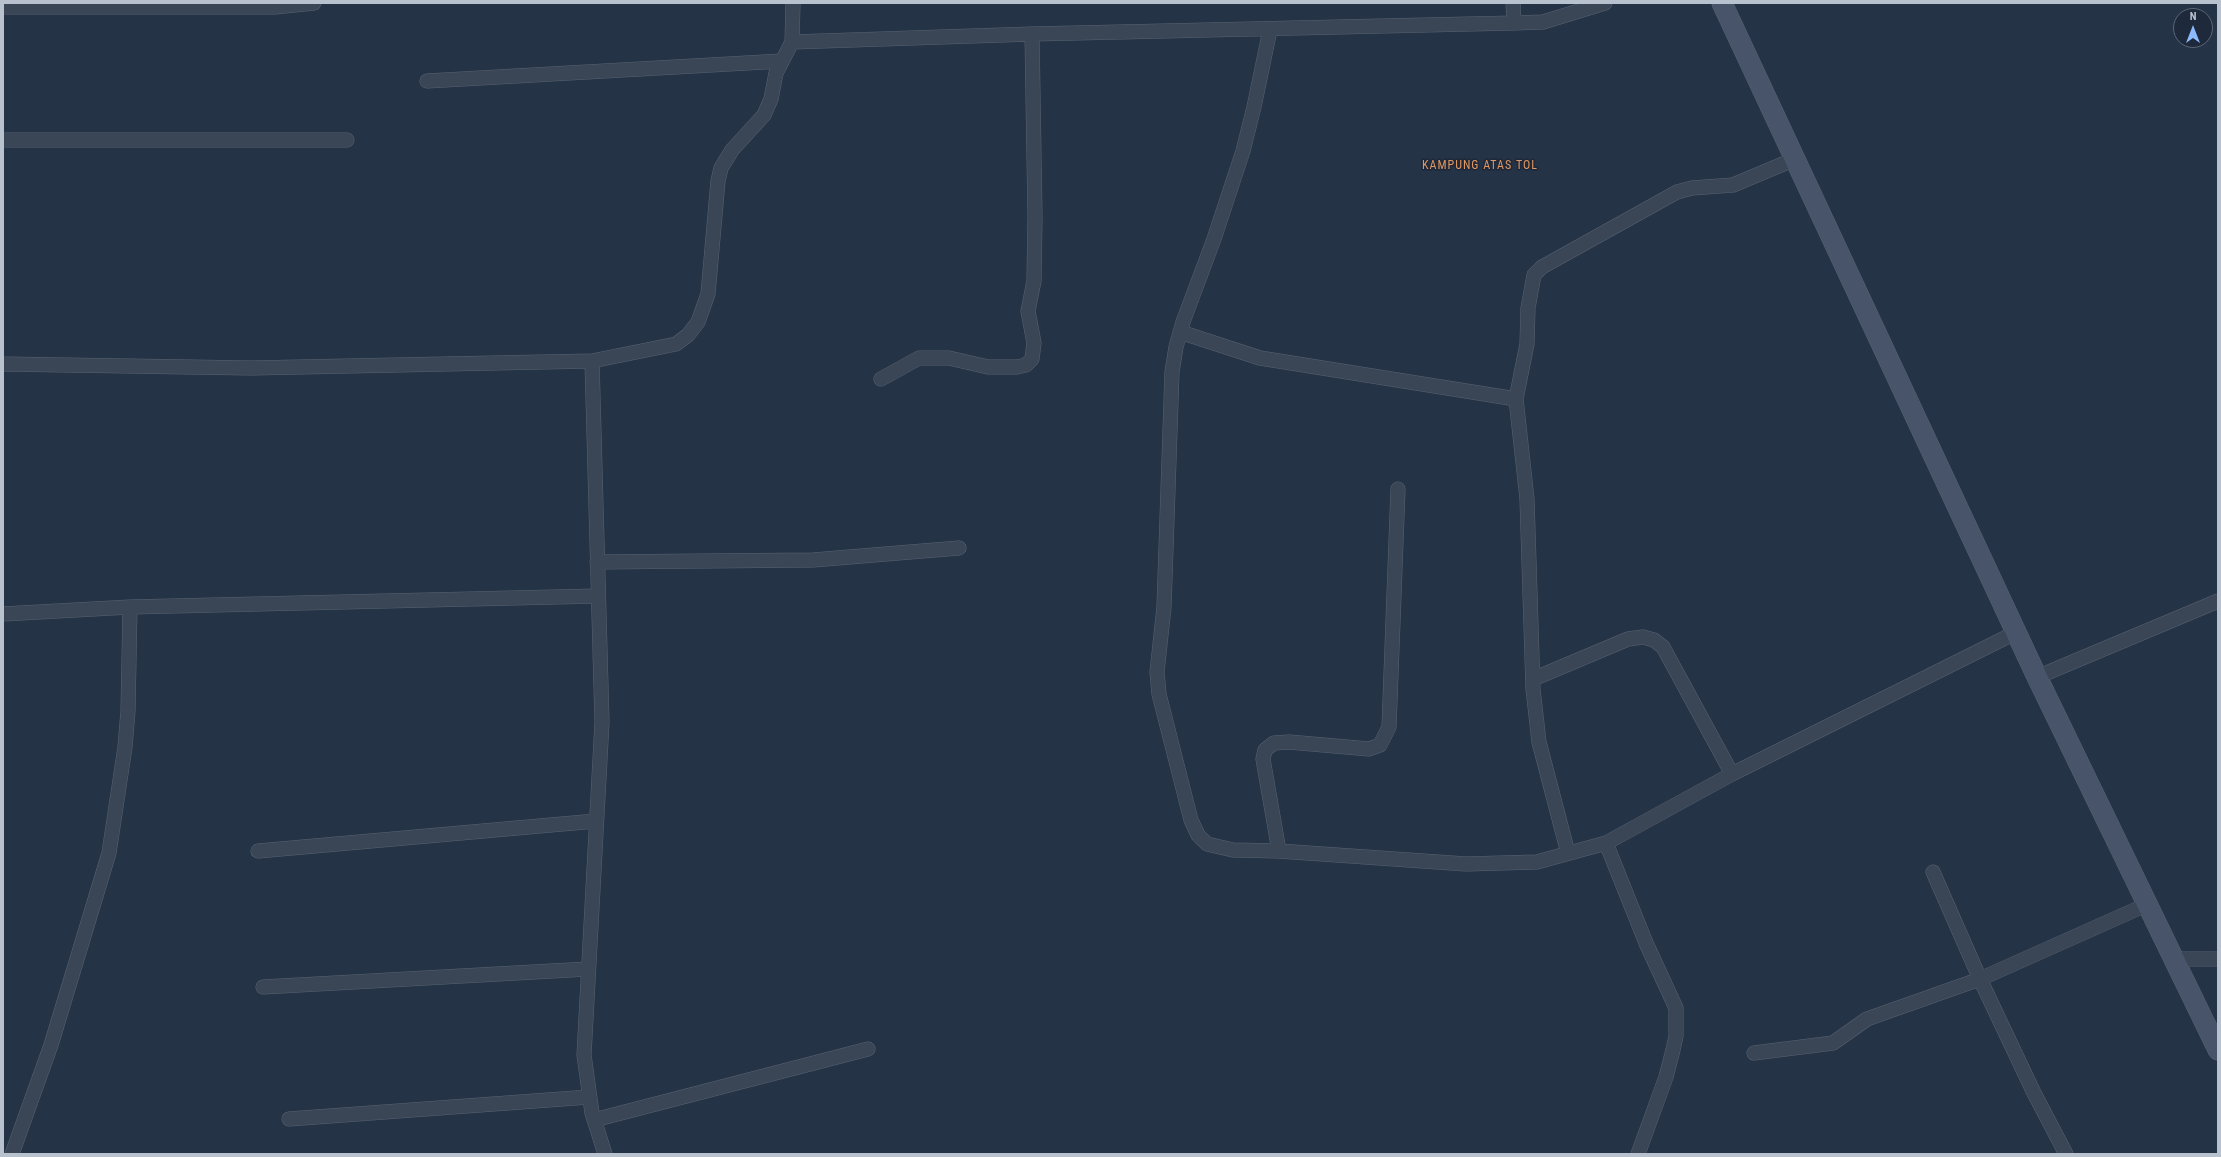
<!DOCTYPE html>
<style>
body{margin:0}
#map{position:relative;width:2221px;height:1157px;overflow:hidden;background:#253346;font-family:"Roboto Condensed",sans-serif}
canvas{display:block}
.frame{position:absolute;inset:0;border:4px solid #b8c1ce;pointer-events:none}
.north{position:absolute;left:2173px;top:8px;width:40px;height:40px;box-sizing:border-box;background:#1e2a3b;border:1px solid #5c6676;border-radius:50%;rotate:0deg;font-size:11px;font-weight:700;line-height:16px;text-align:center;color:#b8c1ce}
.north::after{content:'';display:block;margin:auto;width:14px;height:18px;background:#8cbaff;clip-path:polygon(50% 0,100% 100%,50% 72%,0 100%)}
</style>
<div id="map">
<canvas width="2221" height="1157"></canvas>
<div class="frame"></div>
<div class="north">N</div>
</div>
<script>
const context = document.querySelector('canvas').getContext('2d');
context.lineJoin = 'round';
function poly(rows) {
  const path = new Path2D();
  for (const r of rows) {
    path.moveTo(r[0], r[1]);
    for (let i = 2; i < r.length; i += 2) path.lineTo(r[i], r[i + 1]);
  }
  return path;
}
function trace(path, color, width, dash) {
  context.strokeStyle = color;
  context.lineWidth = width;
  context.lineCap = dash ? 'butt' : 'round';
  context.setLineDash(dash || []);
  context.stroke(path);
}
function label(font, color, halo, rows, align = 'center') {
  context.font = font + ' "Roboto Condensed",sans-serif';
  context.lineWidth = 3.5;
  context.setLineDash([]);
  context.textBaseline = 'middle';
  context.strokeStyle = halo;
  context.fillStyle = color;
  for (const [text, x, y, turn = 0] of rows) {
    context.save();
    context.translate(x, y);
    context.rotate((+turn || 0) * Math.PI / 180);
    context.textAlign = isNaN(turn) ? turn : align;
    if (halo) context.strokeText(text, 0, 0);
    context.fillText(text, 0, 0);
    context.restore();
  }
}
const street = poly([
 [1513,3,1514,23],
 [3,7,275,7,314,3],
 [1270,30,1254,107,1243,151,1214,239,1183,322,1176,347,1172,372,1164,607,1157,672,1159,694,1191,820,1198,835,1207,844,1233,850,1279,851,1466,864,1537,862,1606,843],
 [792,42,1032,34,1514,23,1543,22,1605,3],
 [427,81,782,61],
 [3,140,347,140],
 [1180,332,1260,358,1516,399],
 [3,364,251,368,592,361],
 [881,379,919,358,949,358,988,367,1017,367,1026,365,1032,359,1034,343,1028,311,1034,281,1035,217,1032,34],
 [597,562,813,560,959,548],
 [3,614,130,607,598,596],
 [2037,677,2218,601],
 [1533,679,1628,639,1643,637,1654,640,1663,647,1732,774],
 [258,851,596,821],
 [1279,851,1263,759,1265,750,1274,743,1289,742,1369,749,1380,745,1389,727,1398,489],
 [1568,853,1539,742,1533,689,1527,499,1516,399,1527,344,1528,308,1534,275,1542,267,1677,192,1692,188,1733,185,1795,159],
 [1933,872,1980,979,2034,1093,2066,1154],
 [2175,959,2218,959],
 [263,987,588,969],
 [1754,1053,1833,1043,1867,1019,1980,979,2148,904],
 [289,1119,589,1097],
 [594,1120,868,1049],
 [12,1154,51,1045,109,853,125,747,128,711,130,607],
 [605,1154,592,1113,584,1055,602,722,592,361,676,344,688,335,698,322,708,294,718,181,721,168,732,150,764,115,771,99,776,73,792,42,793,3],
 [1638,1154,1666,1077,1673,1050,1676,1036,1676,1008,1646,943,1606,843,1732,774,2017,632]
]);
const secondary = poly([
 [1722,3,2037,677,2218,1050]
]);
const neighbourhoodNames = [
 ["KAMPUNG ATAS TOL",1480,166]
];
trace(street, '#586372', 15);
trace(secondary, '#586372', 21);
trace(street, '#3a4555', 14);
trace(secondary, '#475469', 20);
context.letterSpacing = '1px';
label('12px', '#e09761', '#1e2a3b', neighbourhoodNames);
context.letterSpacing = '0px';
</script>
